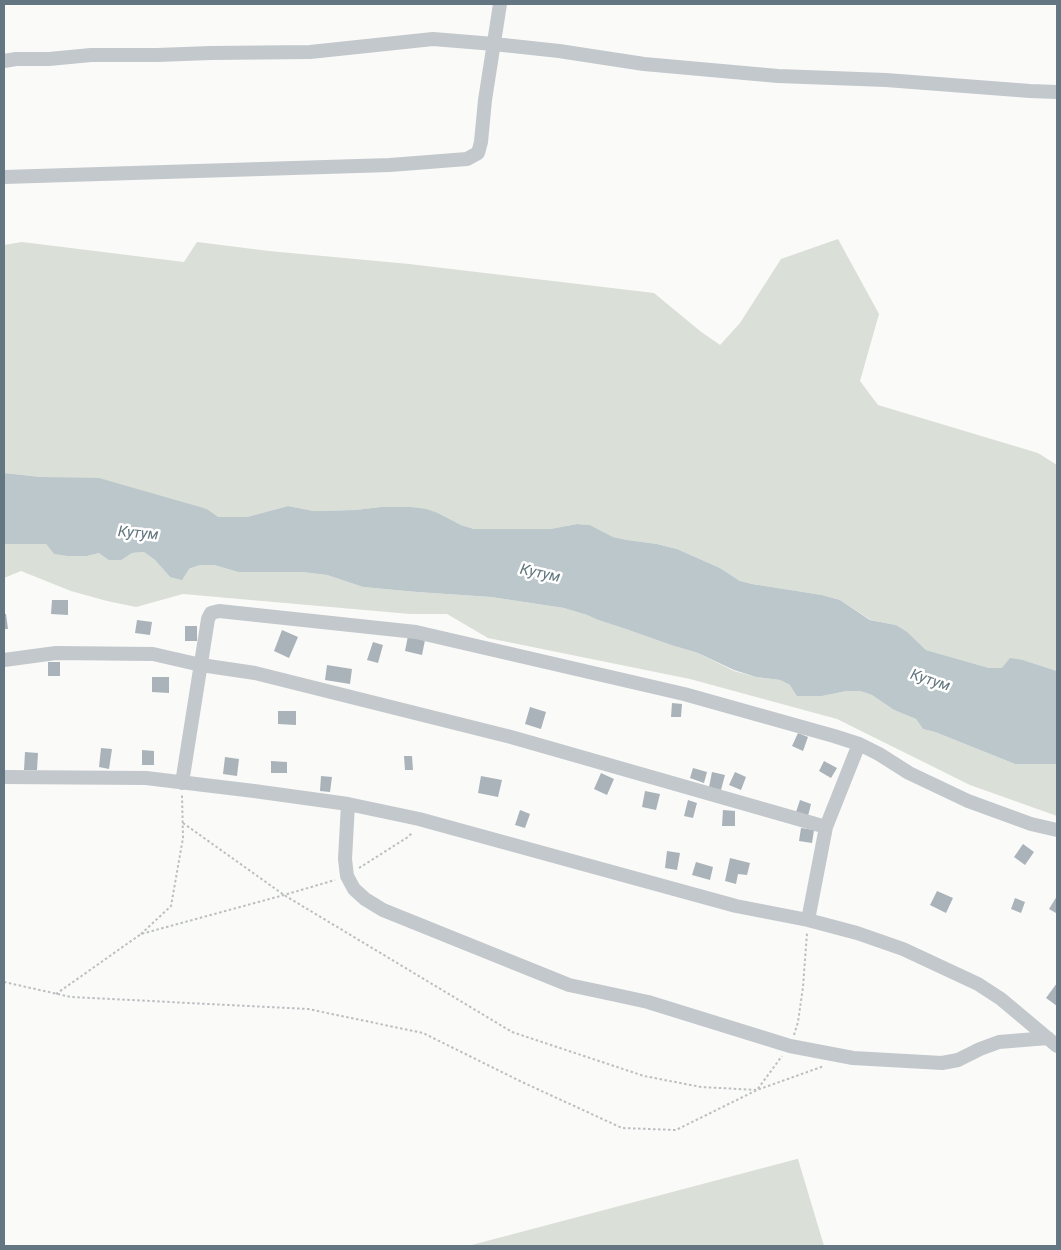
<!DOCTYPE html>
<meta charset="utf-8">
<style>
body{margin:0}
#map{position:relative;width:1061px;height:1250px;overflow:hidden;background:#fafaf8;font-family:Roboto,sans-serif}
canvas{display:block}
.frame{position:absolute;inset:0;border:5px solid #657683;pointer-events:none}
</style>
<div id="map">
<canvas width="1061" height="1250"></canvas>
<div class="frame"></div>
</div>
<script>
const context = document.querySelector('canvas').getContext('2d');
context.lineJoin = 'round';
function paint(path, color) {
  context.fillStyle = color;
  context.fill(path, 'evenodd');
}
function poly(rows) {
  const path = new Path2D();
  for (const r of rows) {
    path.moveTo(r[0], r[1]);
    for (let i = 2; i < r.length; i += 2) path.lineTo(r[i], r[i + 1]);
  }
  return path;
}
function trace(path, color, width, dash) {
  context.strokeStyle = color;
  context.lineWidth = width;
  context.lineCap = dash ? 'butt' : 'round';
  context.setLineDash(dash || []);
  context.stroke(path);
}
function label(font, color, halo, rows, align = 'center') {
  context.font = font + ' Roboto,sans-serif';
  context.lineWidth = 5;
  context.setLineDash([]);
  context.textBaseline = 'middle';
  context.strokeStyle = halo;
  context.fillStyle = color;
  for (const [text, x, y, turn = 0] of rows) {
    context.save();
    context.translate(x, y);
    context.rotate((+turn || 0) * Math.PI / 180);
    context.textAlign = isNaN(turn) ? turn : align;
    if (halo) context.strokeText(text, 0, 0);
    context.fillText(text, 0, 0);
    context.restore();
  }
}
const green = poly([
 [838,239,879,314,860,381,878,405,1038,453,1057,465,1057,671,1023,660,1002,668,989,668,926,650,906,632,896,625,871,620,840,600,822,595,752,584,740,581,720,568,677,549,657,544,627,540,613,537,590,525,577,524,550,529,474,529,461,525,438,513,411,507,381,507,355,510,314,511,288,506,247,517,217,517,207,509,41,477,4,473,4,245,22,242,184,262,197,242,269,251,409,264,654,293,700,331,720,345,740,323,781,259],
 [4,544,46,544,54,554,87,556,99,553,121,559,132,553,144,552,155,560,170,577,200,565,214,565,238,572,302,572,327,575,363,587,417,592,491,597,564,608,587,615,598,620,623,628,671,645,698,653,734,671,756,677,780,680,790,685,822,696,847,691,860,691,872,695,894,710,916,719,923,729,935,732,1015,764,1057,764,1057,816,970,785,837,719,690,679,488,638,447,614,410,614,183,594,136,607,107,601,71,591,21,571,4,578],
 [798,1159,824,1246,468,1246,797,1159]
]);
const water = poly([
 [4,473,41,477,99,478,207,509,218,517,247,517,288,506,314,511,355,510,381,507,411,507,426,509,438,513,461,525,474,529,550,529,577,524,590,525,613,537,627,540,657,544,677,549,720,568,740,581,752,584,822,595,840,600,870,620,896,625,907,632,926,650,989,668,1002,668,1010,658,1023,660,1057,671,1057,764,1015,764,935,732,923,729,916,719,894,710,872,695,860,691,847,691,822,696,797,696,790,685,780,680,756,677,734,670,698,653,671,645,623,628,598,620,587,615,564,608,491,597,417,592,363,587,327,575,302,572,238,572,214,565,200,565,189,569,182,580,170,577,155,560,144,552,132,553,121,560,109,560,99,553,87,556,68,556,54,554,46,544,4,544]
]);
const building = poly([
 [52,600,68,600,68,615,51,614],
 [4,614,6,614,8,629,4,629],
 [137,620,152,622,150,635,135,633],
 [185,626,197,626,197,641,185,641],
 [282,630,298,637,289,658,274,651],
 [408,636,425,640,422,655,405,651],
 [373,642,383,645,378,663,367,660],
 [48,662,60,662,60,676,48,676],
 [327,665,352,669,350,684,325,680],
 [152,677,169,677,169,693,152,692],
 [672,703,682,704,681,717,671,717],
 [530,707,546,712,541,729,525,724],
 [278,711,296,711,296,725,278,724],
 [798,733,808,737,803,751,792,746],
 [101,748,112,749,109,769,99,767],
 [142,750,154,751,154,765,142,765],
 [25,752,38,753,37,770,24,770],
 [404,756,412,756,413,770,405,770],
 [225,757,239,759,237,776,223,774],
 [271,761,287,762,287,773,271,773],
 [824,761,837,768,831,778,819,771],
 [693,768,707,772,704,783,690,778],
 [712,772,725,775,721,790,709,787],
 [735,772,746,777,741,790,729,785],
 [601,773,614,779,607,795,594,789],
 [321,776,332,777,330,792,320,791],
 [481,776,502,780,498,797,478,793],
 [645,791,660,794,656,810,642,807],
 [688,800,697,803,693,818,684,816],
 [800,800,811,804,808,816,796,812],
 [520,810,530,814,525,828,515,825],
 [723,810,735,811,735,826,722,826],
 [801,828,814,830,812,843,799,841],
 [1023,844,1034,852,1025,865,1014,857],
 [667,851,680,853,677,870,665,868],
 [730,858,750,863,747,875,738,874,736,884,725,881],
 [696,862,713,867,710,880,692,875],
 [937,891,953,898,946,913,930,905],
 [1057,896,1057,912,1056,913,1049,909],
 [1015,898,1025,902,1021,913,1011,909],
 [1057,983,1057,1006,1046,998]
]);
const path = poly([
 [183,823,284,895,512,1032,644,1076,701,1087,757,1090,824,1066],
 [359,868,408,837,413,832],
 [141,934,171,906,183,838,182,795],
 [4,982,71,997,308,1009,423,1033,522,1082,622,1128,676,1130,757,1090,782,1056],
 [56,994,141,934,284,895,335,880],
 [794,1035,798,1022,803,987,807,933]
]);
const street = poly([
 [4,61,16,59,49,59,91,55,157,55,211,53,310,52,433,39,494,44,559,51,644,64,778,76,886,80,1030,91,1057,92],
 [4,177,390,165,467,159,478,153,481,142,485,100,500,4],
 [4,660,56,653,153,654,201,665,255,673,511,737,826,827],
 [4,777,146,778,254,791,348,804,419,819,736,906,808,920,857,933,903,949,978,984,1001,999,1057,1046],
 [182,783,208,619,211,613,219,611,416,632,684,694,834,736,859,744,879,754,909,773,968,801,1031,824,1057,830],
 [348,804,345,859,347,876,354,889,365,899,383,910,569,985,616,995,648,1002,790,1046,853,1058,942,1063,958,1060,980,1049,999,1042,1048,1038],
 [808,920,826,827,859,744]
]);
const waterNames = [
 ["Кутум",138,534,5],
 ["Кутум",540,574,12],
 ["Кутум",930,681,18]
];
paint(green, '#dadfd7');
paint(water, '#bbc7cb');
paint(building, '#aab3b9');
trace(path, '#bbbfc2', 2, [2.5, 2.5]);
trace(street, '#c3c8cc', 14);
label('italic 15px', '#60757c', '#fff', waterNames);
</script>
